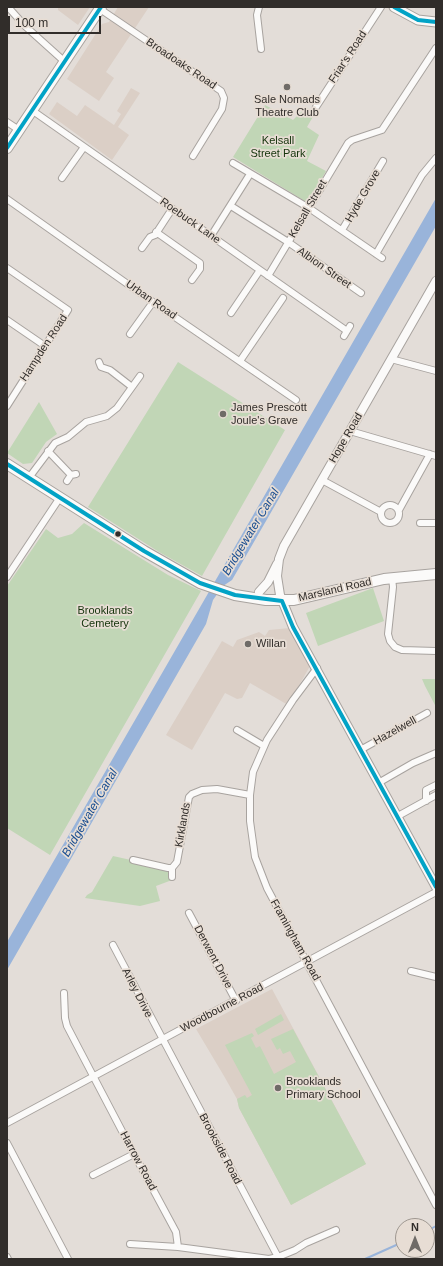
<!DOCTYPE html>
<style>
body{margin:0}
#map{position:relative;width:443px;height:1266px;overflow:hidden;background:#e3ddd8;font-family:Helvetica,sans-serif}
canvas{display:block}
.frame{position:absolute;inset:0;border:8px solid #312d2a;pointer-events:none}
.north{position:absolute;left:395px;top:1218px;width:40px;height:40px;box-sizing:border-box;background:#e7ddd4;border:1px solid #9e9790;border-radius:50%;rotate:0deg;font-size:11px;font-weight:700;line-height:16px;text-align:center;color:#312d2a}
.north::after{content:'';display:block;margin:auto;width:14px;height:18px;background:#6f6b67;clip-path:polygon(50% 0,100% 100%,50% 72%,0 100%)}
.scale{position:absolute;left:8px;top:16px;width:93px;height:18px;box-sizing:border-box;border:2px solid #312d2a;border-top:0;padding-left:5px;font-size:12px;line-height:14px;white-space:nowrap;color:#312d2a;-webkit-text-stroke:3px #e7ddd4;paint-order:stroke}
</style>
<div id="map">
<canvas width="443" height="1266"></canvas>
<div class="frame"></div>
<div class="north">N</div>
<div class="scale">100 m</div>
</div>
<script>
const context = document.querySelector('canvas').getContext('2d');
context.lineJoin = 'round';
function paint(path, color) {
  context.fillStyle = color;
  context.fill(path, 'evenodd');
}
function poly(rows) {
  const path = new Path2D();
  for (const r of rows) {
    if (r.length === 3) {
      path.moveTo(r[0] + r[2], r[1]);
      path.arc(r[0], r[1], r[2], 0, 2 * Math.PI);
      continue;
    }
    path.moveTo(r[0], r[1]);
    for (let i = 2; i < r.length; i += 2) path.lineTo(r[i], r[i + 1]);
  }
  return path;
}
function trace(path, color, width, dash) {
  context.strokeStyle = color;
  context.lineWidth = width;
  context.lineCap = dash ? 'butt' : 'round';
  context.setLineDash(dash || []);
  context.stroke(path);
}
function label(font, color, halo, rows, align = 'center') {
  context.font = font + ' Helvetica,sans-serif';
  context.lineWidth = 3.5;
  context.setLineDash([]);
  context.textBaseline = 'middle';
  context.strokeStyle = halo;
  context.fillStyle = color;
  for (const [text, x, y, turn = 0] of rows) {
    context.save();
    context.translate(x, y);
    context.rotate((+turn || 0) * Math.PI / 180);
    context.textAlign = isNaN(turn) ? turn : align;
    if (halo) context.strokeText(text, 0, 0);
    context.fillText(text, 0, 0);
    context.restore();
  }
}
const built = poly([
 [58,7,90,7,78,25,58,10],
 [118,7,149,7,106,72,114,78,99,101,67,79,102,24,109,22],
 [131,88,140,93,118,127,129,135,112,160,49,114,57,102,77,116,85,105,114,125,121,114,117,111],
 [290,628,310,666,288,705,250,683,242,698,237,699,225,693,192,750,166,735,222,641,233,647,237,640,259,632,265,636,269,630],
 [272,989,366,1164,291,1205,239,1108,237,1099,224,1076,196,1029]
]);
const green = poly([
 [265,105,293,120,306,107,315,113,307,127,319,135,307,161,326,171,308,203,233,157],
 [178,362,285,430,202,576,159,552,88,507],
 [39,402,57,434,46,442,32,463,23,464,7,453],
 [84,523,168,575,201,591,50,855,7,828,7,586,46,529,58,538,72,534],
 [373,588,384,621,318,646,306,613],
 [422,679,436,679,436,707,425,686],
 [113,856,171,869,172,880,156,886,160,901,140,906,85,898,87,895,92,892],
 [281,1014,284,1020,258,1035,255,1029],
 [293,1029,366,1164,291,1205,239,1108,237,1099,245,1095,247,1098,252,1095,225,1045,252,1033,254,1036,251,1038,256,1048,260,1046,274,1074,296,1062,290,1051,283,1054,280,1048,277,1050,271,1039]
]);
const water = poly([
 [436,198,436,226,232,580,223,586,213,600,206,624,7,970,7,942]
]);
const stream = poly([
 [427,1231,436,1226],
 [365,1259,403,1242]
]);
const minor = poly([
 [8,7,25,26,65,62],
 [259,7,257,15,261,49],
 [100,9,221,91,224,98,222,109,193,156],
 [316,107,381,7],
 [33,111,347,331],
 [7,122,19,130],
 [233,163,309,208,382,258],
 [62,178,84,147],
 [7,199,153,302,296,400],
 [231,206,288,242,361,293],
 [342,230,383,161],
 [156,232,200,263,200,269,192,280],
 [211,236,250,174],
 [142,248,150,237,155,235,172,209],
 [376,254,422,175,436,158],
 [7,268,68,310,7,406],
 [268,276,348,143,352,140,382,130,436,48],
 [231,313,260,270],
 [7,320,45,346],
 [130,334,153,302],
 [344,336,350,326],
 [391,359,436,371],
 [240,361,283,298],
 [99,362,101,367,110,370,132,387],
 [350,431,436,456],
 [48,451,71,475],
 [28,479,55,443,68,437,86,422,107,416,117,408,140,376],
 [322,480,381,512],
 [67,481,71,475,76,474],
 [390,514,9],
 [399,510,430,454],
 [420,523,436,523],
 [7,577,59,499],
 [392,578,393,587,388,634,390,641,395,647,402,650,436,651],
 [317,668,293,700,267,740,253,772,250,795,250,821,255,857,267,888,436,1205],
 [237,730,264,746],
 [362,749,427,713],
 [380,782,413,763,436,753],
 [426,801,426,790,436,785],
 [398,816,436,795],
 [133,860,168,868,172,868,177,862,189,797,192,794,202,790,217,789,250,795],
 [172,868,172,877],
 [189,913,236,1001],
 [113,945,278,1257],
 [411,971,436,977],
 [64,993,65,1018,67,1026,134,1154,176,1232,178,1247],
 [7,1123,436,892],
 [7,1143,68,1259],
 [93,1175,134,1154],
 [130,1244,178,1247,269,1259,278,1257,295,1250,306,1243,336,1230],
 [7,1257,8,1259]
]);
const tertiary = poly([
 [436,281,284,546,279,559,277,576,280,595,293,627,436,887],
 [259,592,268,582,277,564]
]);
const secondary = poly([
 [394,7,418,20,436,22]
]);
const primary = poly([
 [7,464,144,551,200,583,235,595,266,600,294,600,384,579,436,574]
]);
const trunk = poly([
 [7,148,101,7]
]);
const bus1 = poly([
 [394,7,418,20,436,22],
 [7,148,101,7],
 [7,464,144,551,200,583,235,595,282,601,293,627,436,887]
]);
const markers = [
 [287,87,4,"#6f6b67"],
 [223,414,4,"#6f6b67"],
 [118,534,3.5,"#312d2a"],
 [248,644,4,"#6f6b67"],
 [278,1088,4,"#6f6b67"]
];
const streetNames = [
 ["Friar's Road",348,57,-57],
 ["Broadoaks Road",181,64,34],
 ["Hyde Grove",363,196,-60],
 ["Kelsall Street",308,209,-60],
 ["Roebuck Lane",190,221,35],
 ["Albion Street",324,268,35],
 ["Urban Road",151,300,35],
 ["Hampden Road",44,348,-57],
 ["Hope Road",346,438,-60],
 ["Marsland Road",335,590,-13],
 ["Hazelwell",395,731,-29],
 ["Kirklands",183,825,-80],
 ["Framingham Road",295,940,61],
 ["Derwent Drive",213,957,62],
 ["Arley Drive",137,993,63],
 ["Woodbourne Road",222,1008,-28],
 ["Brookside Road",220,1149,62],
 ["Harrow Road",138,1161,62]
];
const poiNames = [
 ["Sale Nomads",287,100,"center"],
 ["Theatre Club",287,113,"center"],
 ["James Prescott",231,408],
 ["Joule's Grave",231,421],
 ["Willan",256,644],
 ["Brooklands",286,1082],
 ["Primary School",286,1095]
];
const parkNames = [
 ["Kelsall",278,141],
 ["Street Park",278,154],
 ["Brooklands",105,611],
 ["Cemetery",105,624]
];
const waterNames = [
 ["Bridgewater Canal",251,532,-59],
 ["Bridgewater Canal",90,813,-60]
];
paint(built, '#dbcfc6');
paint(green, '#c1d6b6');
paint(water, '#99b4da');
trace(stream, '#99b4da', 2);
trace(minor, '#a8a39f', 8);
trace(tertiary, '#a8a39f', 10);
trace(secondary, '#a8a39f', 11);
trace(primary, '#a8a39f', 12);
trace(trunk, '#a8a39f', 12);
trace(minor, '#fbfaf9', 6);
trace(tertiary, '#fbfaf9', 8);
trace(secondary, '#fbfaf9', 9);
trace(primary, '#fbfaf9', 10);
trace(trunk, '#fbfaf9', 10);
trace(bus1, '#02a3c6', 4);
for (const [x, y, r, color] of markers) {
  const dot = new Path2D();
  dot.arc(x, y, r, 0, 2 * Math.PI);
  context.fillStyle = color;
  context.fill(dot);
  trace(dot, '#e7ddd4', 1.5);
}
label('11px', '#312d2a', '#e7ddd4', streetNames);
label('11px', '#312d2a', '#e7ddd4', poiNames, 'left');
label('11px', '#14330b', '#e7ddd4', parkNames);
label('italic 12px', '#184d91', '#e7ddd4', waterNames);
</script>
